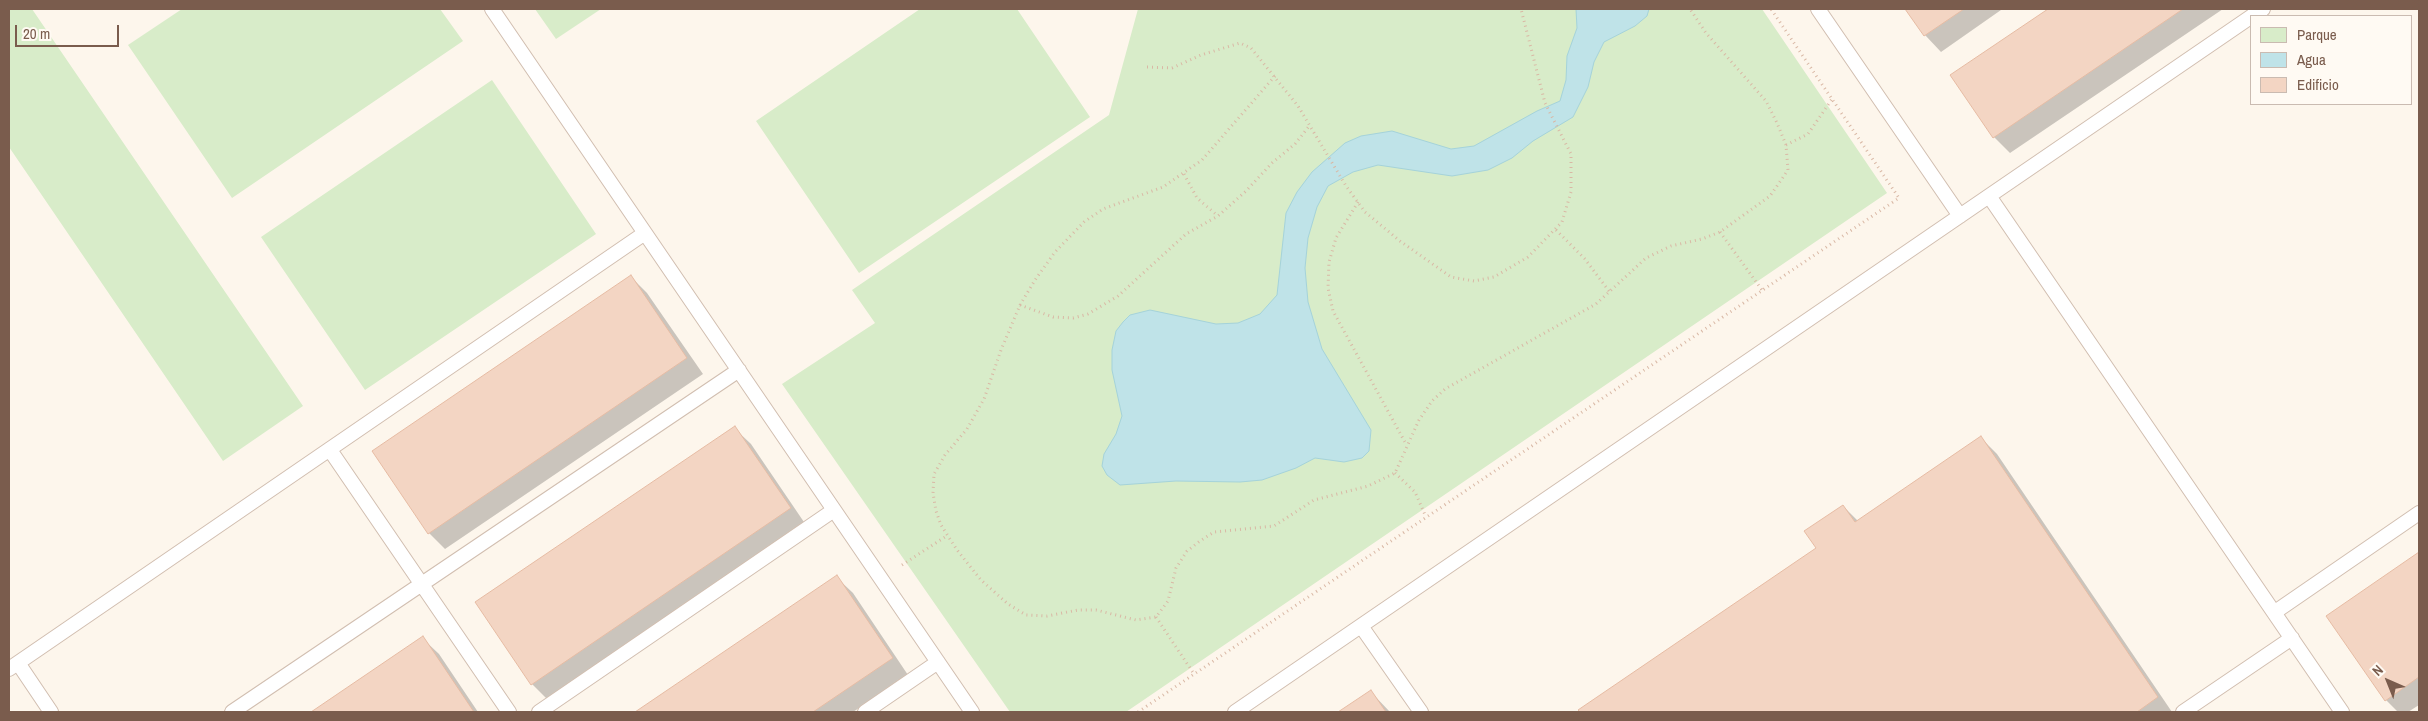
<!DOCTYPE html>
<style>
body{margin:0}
#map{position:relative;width:2428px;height:721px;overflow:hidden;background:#fdf6ec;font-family:"Archivo Narrow",sans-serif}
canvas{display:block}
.frame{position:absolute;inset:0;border:10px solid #7a5c4d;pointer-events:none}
.legend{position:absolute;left:2250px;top:15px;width:162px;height:90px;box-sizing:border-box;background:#fffaf3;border:1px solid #cabbb1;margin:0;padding:6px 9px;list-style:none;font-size:15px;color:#7a5c4d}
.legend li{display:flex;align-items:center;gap:10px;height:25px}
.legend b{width:25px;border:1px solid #cabbb1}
.north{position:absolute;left:2363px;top:656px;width:50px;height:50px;-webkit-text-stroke:4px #fffaf3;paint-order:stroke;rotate:316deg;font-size:14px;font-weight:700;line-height:20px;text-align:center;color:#7a5c4d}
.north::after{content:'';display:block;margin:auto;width:18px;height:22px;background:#7a5c4d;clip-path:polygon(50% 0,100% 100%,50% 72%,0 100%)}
.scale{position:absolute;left:15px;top:25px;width:104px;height:22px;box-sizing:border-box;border:2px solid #7a5c4d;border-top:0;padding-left:6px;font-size:15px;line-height:18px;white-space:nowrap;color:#7a5c4d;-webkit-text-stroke:4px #fffaf3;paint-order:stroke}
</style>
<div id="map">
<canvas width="2428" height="721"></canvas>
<div class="frame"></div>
<ul class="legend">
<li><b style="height:14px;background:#d8ecc9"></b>Parque</li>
<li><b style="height:14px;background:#bfe3e8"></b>Agua</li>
<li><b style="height:14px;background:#f3d5c3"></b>Edificio</li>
</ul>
<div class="north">N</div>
<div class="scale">20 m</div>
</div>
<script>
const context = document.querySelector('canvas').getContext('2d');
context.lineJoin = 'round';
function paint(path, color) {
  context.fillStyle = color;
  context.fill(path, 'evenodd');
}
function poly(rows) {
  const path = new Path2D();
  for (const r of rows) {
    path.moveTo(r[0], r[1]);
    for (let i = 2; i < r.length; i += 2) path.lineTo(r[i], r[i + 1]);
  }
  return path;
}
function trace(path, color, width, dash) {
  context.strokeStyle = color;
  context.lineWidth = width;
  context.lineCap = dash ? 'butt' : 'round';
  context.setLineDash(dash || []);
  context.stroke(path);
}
const green = poly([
 [9,9,32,9,303,406,223,461,9,147],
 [182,9,440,9,463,41,232,198,128,45],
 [535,9,601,9,556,39],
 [920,9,1017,9,1090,117,859,273,756,121],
 [1138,9,1762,9,1887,193,1126,712,1010,712,782,384,875,323,852,290,1109,115],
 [492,80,596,234,365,390,261,237]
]);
const water = poly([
 [1576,9,1649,9,1647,16,1635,26,1604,42,1594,62,1588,87,1573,117,1533,141,1512,158,1488,170,1452,176,1378,165,1353,172,1328,186,1317,207,1308,238,1305,268,1308,302,1322,349,1371,430,1369,451,1362,458,1344,462,1315,458,1296,468,1262,480,1240,482,1176,481,1120,485,1107,475,1102,466,1104,454,1116,434,1122,416,1112,370,1112,350,1116,331,1123,322,1130,315,1150,310,1216,324,1238,323,1260,314,1277,295,1286,213,1297,192,1312,172,1345,143,1361,136,1392,131,1451,149,1474,146,1537,111,1560,101,1566,80,1567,56,1577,28,1576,9]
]);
const shadow = poly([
 [1906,9,2000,9,2001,10,1941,52,1925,35],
 [2050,9,2223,9,2010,153,1994,137,1952,75],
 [631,277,647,293,703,374,445,549,429,533],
 [734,428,751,444,806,525,548,700,532,684],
 [1981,438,1997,454,2172,712,1581,712,1580,710,1817,548,1843,506,1858,521],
 [2419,553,2419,705,2408,712,2398,712,2386,700,2328,616],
 [836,577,853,593,908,675,853,712,637,712],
 [422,638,439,654,478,712,313,712],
 [1371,692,1390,712,1340,712]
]);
const building = poly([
 [1905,9,1964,9,1924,36,1905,9],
 [2048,9,2183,9,1993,138,1950,75,2048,9],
 [631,275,687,358,428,534,372,451,631,275],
 [735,426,791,508,531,685,475,602,735,426],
 [1981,436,2158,697,2137,712,1580,712,1578,710,1816,548,1804,531,1843,505,1855,522,1981,436],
 [2419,552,2419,677,2385,701,2326,616,2419,552],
 [837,575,893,658,813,712,635,712,837,575],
 [423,636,474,712,311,712,423,636],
 [1371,690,1386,712,1338,712,1371,690]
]);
const path = poly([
 [1147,67,1172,68,1201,55,1240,43,1251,48,1298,106,1346,186,1365,212,1400,241,1451,277,1474,281,1494,277,1528,257,1562,222,1571,192,1571,154,1545,103,1521,9],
 [1275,76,1202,160,1163,187,1103,209,1084,222,1055,252,1035,280,1020,305,1001,350,984,399,967,429,945,455,934,474,933,493,936,511,941,525,957,550,981,580,1008,604,1026,615,1047,616,1078,610,1096,610,1136,620,1156,617,1168,601,1176,568,1187,551,1200,541,1214,532,1274,526,1314,500,1368,486,1395,473,1419,420,1432,401,1445,389,1596,304,1646,258,1671,246,1702,239,1720,232,1770,196,1788,170,1786,145,1777,123,1766,101,1706,33,1690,9],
 [1786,145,1808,134,1832,99],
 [1184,174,1197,198,1218,216],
 [1358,202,1336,238,1329,262,1328,288,1333,311,1406,444],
 [1556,230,1585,259,1609,291],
 [1720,232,1762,290],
 [1020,305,1053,317,1073,318,1088,314,1118,296,1186,234,1218,216,1246,191,1272,163,1295,144,1310,125],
 [1395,473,1415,492,1426,517],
 [902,565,948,535],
 [1156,617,1194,674],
 [1138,712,1899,198,1771,9]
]);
const service = poly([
 [492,9,972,712],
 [1818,9,1960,216],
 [2252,16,2263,9],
 [1989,196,2342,712],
 [330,450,509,712],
 [2275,612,2419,513],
 [1361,626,1421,712],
 [18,663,51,712],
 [9,669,645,233],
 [232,712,739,370],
 [539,712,834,510],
 [865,712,938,662],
 [1235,712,2252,16],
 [2183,712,2292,638]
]);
paint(green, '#d8ecc9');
paint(water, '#bfe3e8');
trace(water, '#a5d3da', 1);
paint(shadow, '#0003');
paint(building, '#f3d5c3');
trace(building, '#e6bba3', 1);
trace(service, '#d1beb0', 16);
trace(path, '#d9b8a5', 3, [1, 4]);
trace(service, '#fff', 14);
</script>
